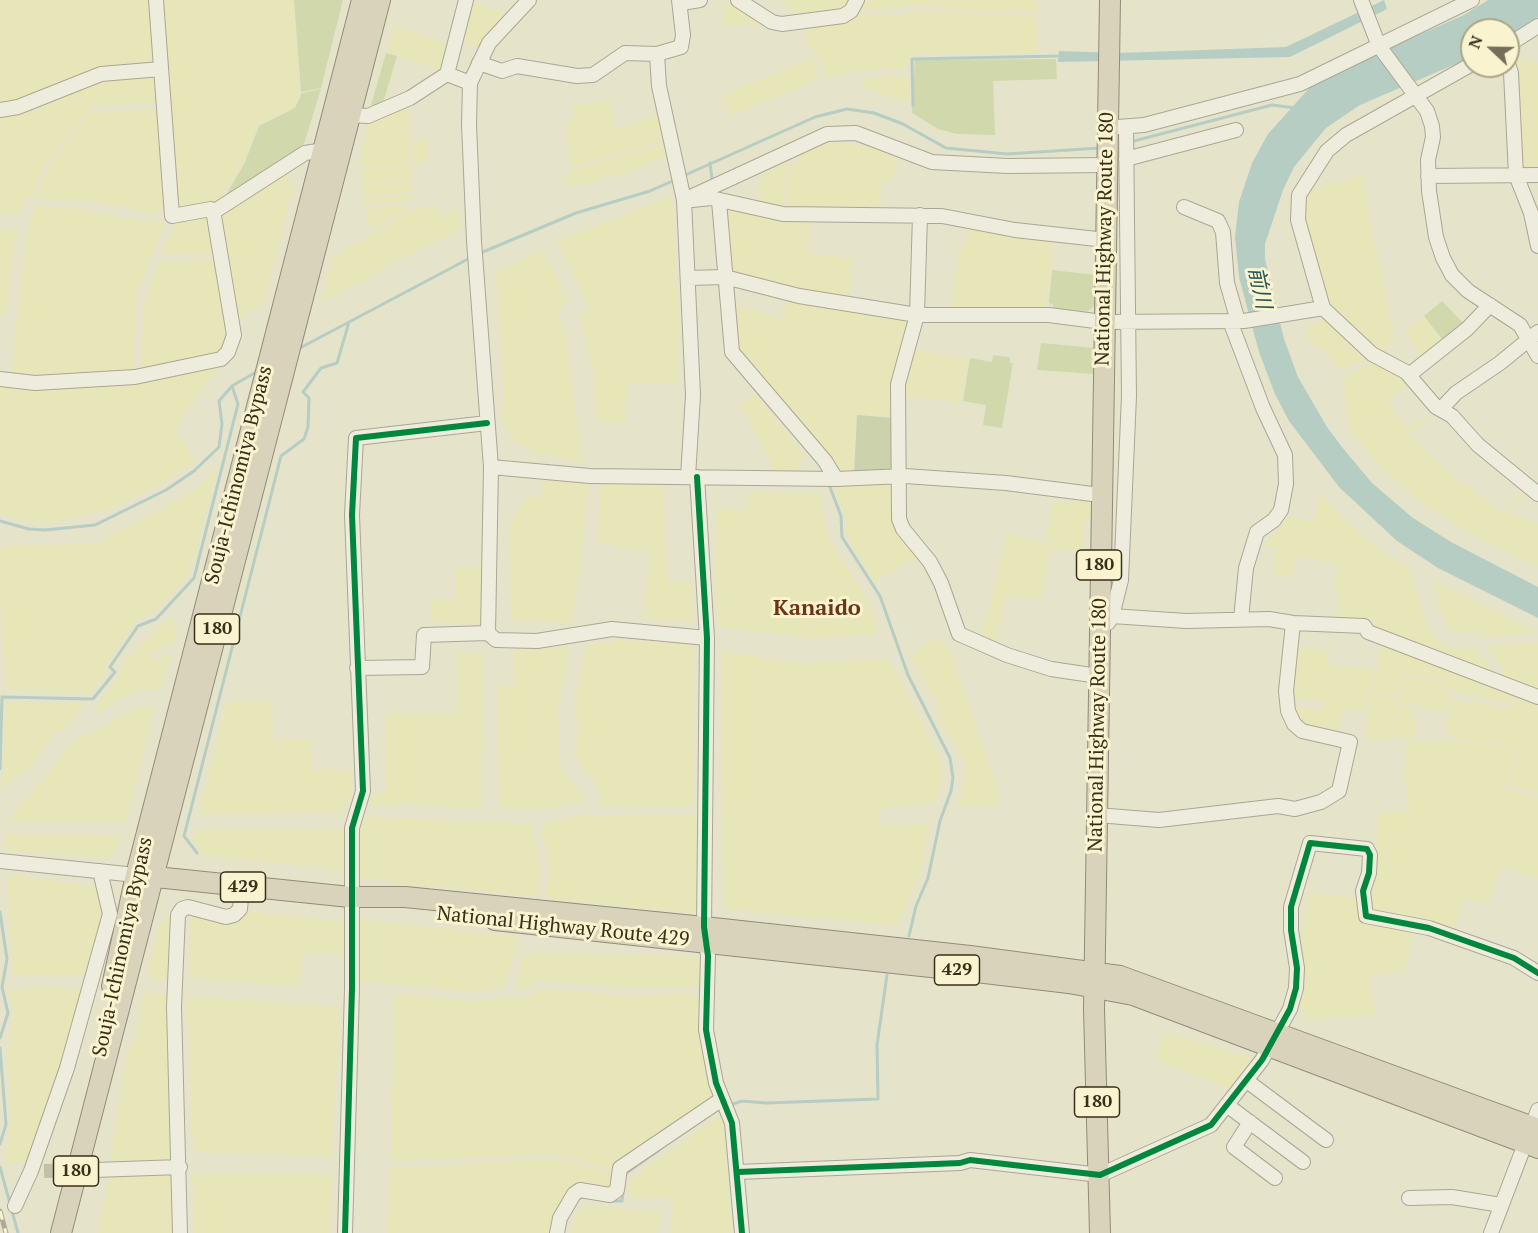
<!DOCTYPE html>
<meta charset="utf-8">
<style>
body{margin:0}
#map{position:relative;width:1538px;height:1233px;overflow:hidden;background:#e6e3cb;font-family:"PT Serif",serif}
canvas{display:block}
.north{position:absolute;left:1460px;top:18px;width:60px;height:60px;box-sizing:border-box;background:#f9f4cf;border:2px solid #ada587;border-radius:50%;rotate:292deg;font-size:16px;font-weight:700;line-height:24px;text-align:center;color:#3a2f1b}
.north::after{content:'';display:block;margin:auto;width:21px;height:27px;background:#766e59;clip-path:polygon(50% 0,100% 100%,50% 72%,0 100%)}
</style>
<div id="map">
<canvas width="1538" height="1233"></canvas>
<div class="north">N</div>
</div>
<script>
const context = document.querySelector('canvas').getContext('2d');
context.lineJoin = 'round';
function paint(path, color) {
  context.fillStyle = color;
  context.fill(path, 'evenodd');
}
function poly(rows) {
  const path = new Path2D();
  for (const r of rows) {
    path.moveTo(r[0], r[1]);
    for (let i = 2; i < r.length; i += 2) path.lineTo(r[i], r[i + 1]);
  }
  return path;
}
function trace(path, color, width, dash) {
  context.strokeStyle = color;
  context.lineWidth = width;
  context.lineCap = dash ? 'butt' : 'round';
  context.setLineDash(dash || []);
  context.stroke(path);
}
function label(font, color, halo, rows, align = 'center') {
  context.font = font + ' "PT Serif","Noto Sans JP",serif';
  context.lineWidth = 6;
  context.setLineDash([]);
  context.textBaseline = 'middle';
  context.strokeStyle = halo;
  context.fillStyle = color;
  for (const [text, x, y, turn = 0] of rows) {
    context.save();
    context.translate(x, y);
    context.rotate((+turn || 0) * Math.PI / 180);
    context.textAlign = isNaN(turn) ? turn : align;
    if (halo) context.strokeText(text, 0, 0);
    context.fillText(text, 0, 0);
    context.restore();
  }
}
const farmland = poly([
 [0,0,149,0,154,65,0,105],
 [161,0,293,0,300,94,298,101,295,107,257,125,244,161,218,202,182,208,175,204,169,84],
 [782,0,852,0,849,9,806,17,791,10],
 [861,0,939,0,938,6,915,5,879,11,859,8],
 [940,0,1037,0,1035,14,1028,11,944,10,940,6],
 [468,1,506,14,482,49,458,40],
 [722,1,741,7,758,20,758,24,724,26],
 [918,11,1033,15,1037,25,1037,50,1035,53,918,54,909,57,906,69,880,68,826,77,819,58,806,43,804,28,855,14,900,15],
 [394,25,449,45,443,71,387,51],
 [809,58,815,63,817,80,731,116,722,96],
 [1516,59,1538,63,1538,169,1520,170],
 [154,74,158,103,92,106,43,167,32,196,25,197,20,216,0,212,0,116,101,78],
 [905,75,909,77,909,104,863,86,863,79],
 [609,99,614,128,619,129,660,114,666,137,660,138,661,142,570,167,566,125,573,115,571,105],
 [409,102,409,165,358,167,368,121],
 [156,110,161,112,164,207,160,211,154,214,95,202,36,198,46,171,90,112],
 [427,139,428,162,413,165,411,142],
 [835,142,867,146,897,159,893,179,883,179,878,211,785,210,792,163,796,163,801,152],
 [667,143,670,156,624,173,568,187,563,181,568,171],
 [789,162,782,210,758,204,761,192,758,190,763,169,770,165],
 [411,166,412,180,361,183,362,169],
 [288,171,288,181,294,185,264,302,241,319,235,319,218,215],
 [1362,175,1371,228,1396,340,1383,351,1380,348,1377,350,1328,307,1303,219,1303,195,1309,195,1310,190],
 [411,182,412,192,361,196,361,185],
 [412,194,412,203,406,201,361,205,361,197],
 [672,196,679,326,678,385,628,383,625,424,596,421,592,366,579,315,589,308,557,241],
 [435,204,439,216,457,210,461,224,455,233,380,269,378,273,321,303,333,256,411,211],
 [408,205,408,210,372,229,370,224,366,225,367,208],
 [725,205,812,218,807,253,854,259,848,298,730,274],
 [38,206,80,209,141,221,162,221,165,226,137,291,133,371,41,378,11,374,25,239,32,213],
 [208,212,218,254,162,254,178,218],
 [968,227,1054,238,1047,304,1043,307,951,311,959,249,966,244],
 [0,230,18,230,11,269,7,314,0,313],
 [542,248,569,302,558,309,566,336,583,463,536,454,513,440,501,421,504,399,495,270,513,265],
 [219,259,231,331,225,351,140,374,144,302,158,264,161,262],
 [788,296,910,319,893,416,856,414,853,475,838,475,736,354,734,305,783,319],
 [1423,317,1426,319,1444,345,1423,361,1405,332],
 [1326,320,1331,323,1346,342,1365,359,1341,370,1321,348,1314,346,1309,340,1306,325],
 [912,349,968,359,960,403,903,395],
 [1375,361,1401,375,1411,384,1387,402,1406,428,1426,416,1430,419,1410,434,1445,469,1500,512,1508,510,1523,489,1526,491,1508,515,1538,523,1538,567,1468,532,1420,502,1387,474,1353,436,1347,421,1343,378],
 [220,365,185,413,179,426,177,435,196,459,188,466,160,485,112,509,47,523,18,520,0,513,0,384],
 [756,395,805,456,797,462,802,470,775,472,740,405],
 [218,467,189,575,153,614,137,619,104,666,107,672,90,693,6,689,0,602,0,551,8,545,94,544,191,493],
 [542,481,588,484,581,563,572,624,511,620,510,523,526,497,540,497],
 [894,483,893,510,919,556,874,581,845,533,847,520,836,492,837,484],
 [600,484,663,486,668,583,692,581,693,623,642,618,650,552,598,542],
 [748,492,818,493,829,539,867,599,879,633,818,639,717,626,715,509,745,509],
 [1320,493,1361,535,1409,570,1429,630,1440,643,1458,649,1474,647,1491,669,1492,675,1373,627,1374,621,1336,616,1340,592,1334,591,1339,565,1296,556,1292,577,1272,574,1277,548,1261,545,1284,525,1287,516,1314,522],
 [1072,499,1093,502,1091,521,1084,521,1083,550,1050,549,1041,600,1007,595,994,645,981,639,1007,534,1046,543,1053,500,1071,503],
 [455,567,483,568,482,625,432,622,432,600,455,601],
 [1435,581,1538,632,1538,633,1483,638,1480,632,1452,631,1447,626,1438,602],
 [171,616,177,631,173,644,150,651,153,660,171,654,160,690,136,690,92,715,120,674,123,663],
 [619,640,693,645,693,807,598,806,601,792,574,757,578,731,575,705,586,645],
 [1383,640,1406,649,1403,668,1407,649,1515,692,1510,703,1455,692,1438,679,1402,673,1398,696,1372,692],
 [932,641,946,642,960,679,1000,798,994,807,959,806,965,774,963,757,940,722,936,701,910,655],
 [1538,642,1538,690,1504,676,1503,669,1485,646],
 [571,647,558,705,560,764,566,776,585,796,582,803,535,810,499,808,497,686,514,685,514,650],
 [1302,647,1329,650,1327,664,1375,670,1365,711,1342,709,1337,729,1298,722,1293,711,1296,707,1322,709,1323,701,1291,698,1294,652],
 [721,651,803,664,888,658,942,763,943,779,936,802,879,808,880,826,931,823,919,875,897,926,723,909],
 [456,652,484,653,482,809,409,804,370,805,372,795,385,793,385,713,458,713],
 [1403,676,1439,682,1445,685,1450,697,1447,711,1399,703],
 [1518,692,1538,701,1538,793,1509,786,1518,748,1460,739,1445,732,1451,702,1455,699,1511,709],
 [1371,693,1398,700,1393,736,1390,739,1365,739],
 [7,702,86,703,65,727,52,735,32,765,2,788],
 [227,702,272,702,273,740,310,738,312,769,351,770,351,795,343,813,198,815],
 [1399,705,1414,708,1416,738,1394,737],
 [137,707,155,707,126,822,8,822,10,816,48,774,69,742,101,729,117,717],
 [1450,740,1516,749,1505,789,1538,798,1538,879,1502,865,1488,903,1464,898,1453,933,1370,914,1369,888,1378,846,1374,841,1379,812,1409,812,1404,776,1406,742],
 [698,815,699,914,545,898,550,865,541,832,547,822,579,816],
 [367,817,533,824,532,833,541,869,538,897,356,878,359,821],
 [344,829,342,870,203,855,192,839,194,830],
 [5,834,124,835,109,858,4,850],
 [7,874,93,886,105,912,87,975,12,975],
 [1308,892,1360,898,1363,917,1412,927,1410,933,1413,934,1405,971,1368,975,1376,1016,1307,1019,1298,1000,1303,983,1310,976,1303,975,1298,936,1304,935],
 [245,911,344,921,342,955,303,952,300,986,189,978,190,917,227,923],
 [172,913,169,979,147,978,159,923],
 [355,919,520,937,504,988,466,992,383,982,362,982,356,978],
 [542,953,697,956,697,960,704,961,703,985,696,987,628,987,541,981,517,990,515,988,523,955],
 [37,986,83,989,67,1051,26,1163,5,1163,11,1122,7,1050,14,1014,8,992],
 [550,989,629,996,690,993,703,998,703,1051,705,1051,715,1096,614,1165,613,1170,551,1154,391,1161,394,993,466,1001,511,997,515,999],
 [144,993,168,994,172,1160,110,1161,126,1055,135,1038],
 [187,996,340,1007,332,1156,193,1152],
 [1166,1033,1171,1033,1252,1059,1251,1066,1234,1091,1156,1059],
 [720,1116,724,1126,732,1233,670,1233,673,1198,629,1198,630,1179],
 [553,1159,614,1173,613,1187,608,1191,582,1186,552,1233,387,1233,390,1168],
 [111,1172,175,1174,172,1233,97,1233],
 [192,1173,332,1175,330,1233,194,1233],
 [585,1204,624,1210,660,1211,658,1233,571,1233,578,1213]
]);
const green = poly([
 [294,0,343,0,321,88,301,92],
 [386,53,397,56,383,103,379,103,378,107,371,105],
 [1056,59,1057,79,993,81,995,135,957,134,938,129,912,113,915,60],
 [321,89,304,144,218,203,226,195,245,162,259,126,295,108,302,93],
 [1052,270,1096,275,1094,306,1087,312,1053,308,1053,304,1049,303],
 [1442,301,1466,326,1445,343,1424,316],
 [1041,343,1095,348,1095,374,1037,370],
 [993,355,1010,357,1010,363,1013,363,1002,428,983,425,986,405,963,401,970,358,992,362]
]);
const cemetery = poly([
 [857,415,894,418,893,474,854,475]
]);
const water = poly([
 [1384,0,1387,9,1290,57,1058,62,1059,51,1118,53,1286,47],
 [1488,0,1538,0,1538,17,1508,36,1508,30,1472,30,1472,57,1360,105,1326,128,1294,167,1283,190,1265,244,1265,259,1284,339,1298,377,1327,427,1342,447,1372,483,1413,518,1451,542,1538,587,1538,618,1438,568,1397,541,1339,487,1289,421,1275,394,1259,352,1239,277,1235,237,1239,202,1252,163,1268,134,1312,85,1337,71,1464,15]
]);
const stream = poly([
 [913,106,912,59,1060,56],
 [1130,142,1272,105,1296,108],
 [710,163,712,179],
 [683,176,815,117,847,109,874,113,903,124,946,148,1007,154,1100,148],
 [478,254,576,213,650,191,677,179],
 [298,349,470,258],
 [730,359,772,409],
 [828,482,841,516,842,537,880,596,908,675,950,758,953,778,951,791,940,821,928,878,916,906,909,936],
 [0,521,29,529,45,530,95,525,166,490,194,471,219,447,222,424,219,401,232,386,258,371],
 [0,769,2,697,93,699,115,672,110,667,138,626,156,619,194,578,238,404,232,386],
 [197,853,184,836,281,456,304,439,308,427,309,398,303,392,321,368,337,363,349,322],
 [0,912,7,959,2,987,8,1013,0,1038],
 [0,1048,6,1124,0,1144],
 [730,1105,742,1101,766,1103,878,1099,877,1045,887,975],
 [0,1167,18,1233],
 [625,1174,659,1150],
 [610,1201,622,1201,623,1192]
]);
const minorTunnel = poly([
 [44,1171,83,1170]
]);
const minor = poly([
 [156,0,172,216,211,209,215,211,305,153,324,150],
 [738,0,772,22,782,24,843,16,851,11,857,0],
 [1361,0,1379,46,1427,111,1432,126,1433,137,1428,160,1429,191,1436,237,1443,258,1452,275,1468,291,1520,325,1538,356],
 [681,3,700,0],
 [1508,45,1538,26],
 [657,54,659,86,684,200,693,395,688,477],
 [479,63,502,71,517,66,577,76,593,75,625,53,657,54,681,47,683,35,679,0],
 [1472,64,1346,135,1327,151,1299,195,1298,220,1323,308,1372,354,1406,372,1436,407,1452,416,1478,445,1538,494],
 [1508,64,1511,73,1516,175,1531,213,1538,246],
 [447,74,466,0],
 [0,110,18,107,101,74,161,69],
 [349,115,368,116,410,98,447,74,470,83],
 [1118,127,1144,125,1300,84,1472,0],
 [1126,159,1236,130],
 [1428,176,1538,175],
 [684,200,827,134,856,133,932,162,1008,166,1107,165],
 [692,200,711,198,783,214,942,216,1015,230,1106,240],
 [719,201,732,352,825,461,836,479],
 [1184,207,1218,221,1223,232,1227,283,1238,321],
 [920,215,917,315,898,384,899,519,903,529,930,562,941,583,959,634,1007,655,1051,669,1098,676],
 [688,278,725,277,799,296,917,315,1049,315,1103,322,1244,321,1323,308],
 [1230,321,1263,408,1285,455,1286,484,1281,510,1274,520,1257,532,1246,568,1241,619],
 [1409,375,1467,329,1490,305],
 [0,379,35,383,135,377,221,359,228,352,234,335,214,216,215,211],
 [1441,409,1456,393,1500,363,1538,332],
 [491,467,590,476,836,479,905,476,1006,483,1100,495],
 [697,477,707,638,704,927,708,956,706,1030,716,1083,732,1123,742,1233],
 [1108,623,1112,616,1121,580,1129,396,1126,127],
 [1293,623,1364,626,1368,632,1538,697],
 [488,633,491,467,474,241,469,125,470,83,489,43,529,0],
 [357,668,422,667,424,635,488,633,496,640,537,641,612,629,707,638],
 [1097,815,1159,820,1278,806,1295,809,1321,802,1339,791,1350,742,1302,731,1294,724,1288,711,1286,691,1293,623,1269,619,1186,621,1112,616],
 [0,861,136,875],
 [1247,1081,1326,1140],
 [1228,1106,1303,1162],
 [1250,1122,1234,1147,1275,1178],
 [95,1170,180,1167],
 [738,1172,960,1163,970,1160,1100,1175,1211,1125,1262,1060,1290,1009,1296,988,1297,968,1291,930,1291,907,1310,843,1367,849,1370,855,1369,873,1363,891,1366,916,1429,928,1514,958,1538,973],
 [1409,1198,1452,1197,1501,1205],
 [15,1206,31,1171,67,1068,110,914,100,871],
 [180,1233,174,1007,178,915,182,909,188,907,226,917,234,915,240,909,242,887],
 [345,1233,352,989,352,828,363,791,352,515,356,438,487,423],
 [557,1233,560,1218,574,1194,580,1190,610,1195,617,1190,620,1168,722,1099],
 [1491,1233,1538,1110]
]);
const highway = poly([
 [136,875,350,897,405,897,704,927,970,956,1120,976,1538,1129],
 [495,920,968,971,1069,983,1133,995,1538,1148],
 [112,986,136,875,362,0],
 [61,1233,380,0],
 [1100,1233,1094,1009,1110,0]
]);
const rail = poly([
 [0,1211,6,1233]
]);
const cycleway = poly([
 [697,477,707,638,704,927,708,956,706,1030,716,1083,732,1123,742,1233],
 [738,1172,960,1163,970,1160,1100,1175,1211,1125,1262,1060,1290,1009,1296,988,1297,968,1291,930,1291,907,1310,843,1367,849,1370,855,1369,873,1363,891,1366,916,1429,928,1514,958,1538,973],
 [345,1233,352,989,352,828,363,791,352,515,356,438,487,423]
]);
const shields = [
 [1099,565,45],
 [217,629,45],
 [243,887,45],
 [957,970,45],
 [1097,1102,45],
 [76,1171,45]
];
const shieldNames = [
 ["180",1099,565],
 ["180",217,629],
 ["429",243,887],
 ["429",957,970],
 ["180",1097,1102],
 ["180",76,1171]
];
const streetNames = [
 ["National Highway Route 180",1105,239,-89],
 ["Souja-Ichinomiya Bypass",239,475,-76],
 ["National Highway Route 180",1098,725,-89],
 ["National Highway Route 429",563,927,6],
 ["Souja-Ichinomiya Bypass",123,947,-78]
];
const waterNames = [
 ["前川",1259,288,78]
];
const quarterNames = [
 ["Kanaido",817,609]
];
paint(farmland, '#e7e6b9');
paint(green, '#d1d9ac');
paint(cemetery, '#ccd2ac');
paint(water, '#b6cdc3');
trace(stream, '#b6cdc3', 3);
trace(minorTunnel, '#c4bfa8', 14, [14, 7]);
trace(minor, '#aba694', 16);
trace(highway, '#908c7b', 22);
trace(minor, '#eeecdd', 14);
trace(highway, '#dad3bb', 20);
trace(rail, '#aca99d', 5);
trace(rail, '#f9f4cf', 3, [9]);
trace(cycleway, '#00873e', 6);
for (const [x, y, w] of shields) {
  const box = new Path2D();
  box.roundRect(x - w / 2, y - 15, w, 30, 4.5);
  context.fillStyle = '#f9f4cf';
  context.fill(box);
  trace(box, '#3a2f1b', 1.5);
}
label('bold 18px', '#3a2f1b', null, shieldNames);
label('20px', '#3a2f1b', '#f9f4cf', streetNames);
label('italic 21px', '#29575c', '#f9f4cf', waterNames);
label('bold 22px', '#6b3616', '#f9f4cf', quarterNames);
</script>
